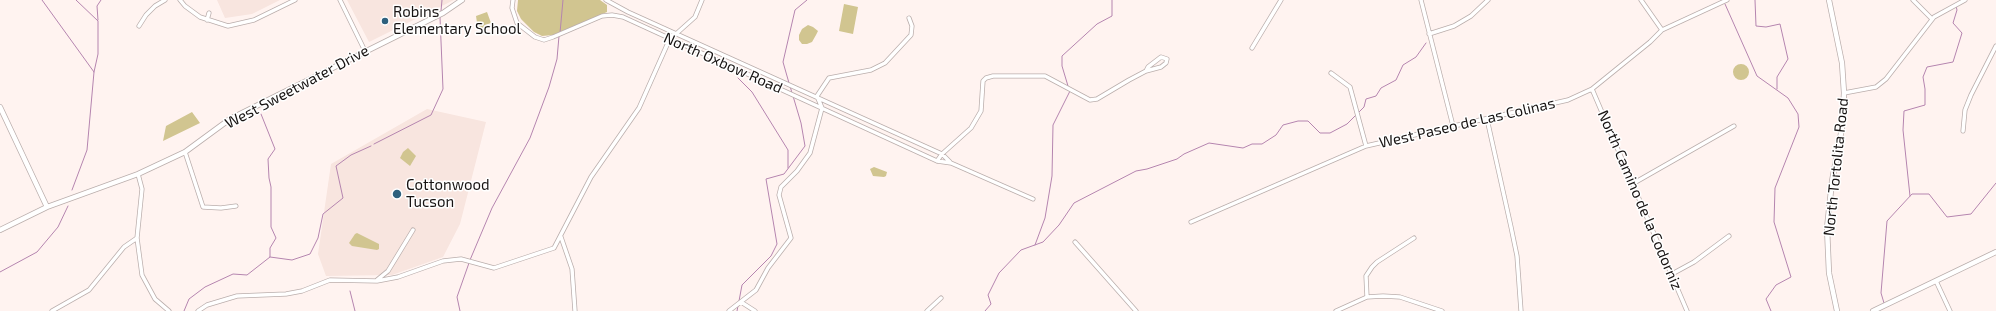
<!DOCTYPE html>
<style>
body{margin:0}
canvas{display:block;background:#fff3f0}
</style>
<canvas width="1996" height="311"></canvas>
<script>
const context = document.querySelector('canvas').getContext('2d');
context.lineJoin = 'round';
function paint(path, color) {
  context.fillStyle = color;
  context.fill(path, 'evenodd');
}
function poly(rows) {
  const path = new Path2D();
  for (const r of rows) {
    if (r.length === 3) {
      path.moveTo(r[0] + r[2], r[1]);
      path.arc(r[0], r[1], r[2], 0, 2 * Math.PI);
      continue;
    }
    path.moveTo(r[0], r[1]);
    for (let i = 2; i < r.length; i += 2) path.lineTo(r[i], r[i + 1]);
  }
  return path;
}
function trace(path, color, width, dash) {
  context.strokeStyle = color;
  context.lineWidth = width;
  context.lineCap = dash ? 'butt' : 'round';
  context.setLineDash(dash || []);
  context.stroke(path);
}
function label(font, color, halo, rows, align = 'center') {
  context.font = font + ' "Exo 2",sans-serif';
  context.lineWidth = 3;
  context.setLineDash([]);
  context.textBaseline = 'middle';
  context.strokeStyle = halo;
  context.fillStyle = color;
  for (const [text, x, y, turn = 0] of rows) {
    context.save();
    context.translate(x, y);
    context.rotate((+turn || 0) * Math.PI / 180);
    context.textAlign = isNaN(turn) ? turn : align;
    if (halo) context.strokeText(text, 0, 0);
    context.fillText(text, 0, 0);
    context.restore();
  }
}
const built = poly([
 [217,0,280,0,252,14,225,18],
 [347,0,454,0,369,42],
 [427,109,486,122,460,224,443,257,392,275,326,276,318,254,331,164]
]);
const green = poly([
 [518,0,600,0,607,5,607,12,553,35,542,36,534,32,521,19,517,11],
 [844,4,858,7,853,34,839,31],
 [487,12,491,23,485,25,486,29,478,29,476,16],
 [808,25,813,27,818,31,816,35,812,42,807,44,802,44,799,40,799,35,802,29],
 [1741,72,8],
 [192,112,200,123,163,141,166,126],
 [408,148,416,156,410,166,400,158,403,152],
 [874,167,887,172,886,176,884,177,873,176,870,169],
 [357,233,379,244,379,249,377,250,352,246,349,243,355,234]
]);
const stream = poly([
 [42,0,94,72,87,150,72,190],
 [76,0,98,21,98,54,94,72],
 [1755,0,1756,26,1766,27,1780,24,1788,59,1777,77,1777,89],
 [1725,4,1757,76,1788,98,1798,114,1799,127,1775,188,1774,222,1791,277,1776,285,1766,299,1771,311],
 [441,11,442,0],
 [98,20,97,6,101,0],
 [560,33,563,0],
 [738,78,752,92,788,150,788,168],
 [789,83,783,62,795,10,807,0],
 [790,86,792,93],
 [1068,86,1062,66,1062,56,1097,24,1112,16,1112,0],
 [1358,113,1364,107,1366,99,1376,96,1381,88,1396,80,1403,65,1416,57,1426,43],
 [374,144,431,115,443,89,440,17],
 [1910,196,1903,130,1904,111,1925,105,1925,89,1923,77,1927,67,1953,62,1962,33,1953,23,1957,10,1956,6],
 [1035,245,1045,218,1052,176,1053,125,1070,91],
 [270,257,292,260,310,254,318,238,323,214,343,198,336,166,351,155,371,146],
 [470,260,492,208,530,138,549,87,557,59,559,36],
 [0,272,37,252,58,227,68,206],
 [350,291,355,311],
 [739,301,742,285,771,256,777,244,766,179,784,174,805,146,801,123,793,96],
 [1884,303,1881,293,1887,221,1912,194,1929,194,1947,217,1971,214,1996,183],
 [184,311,189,299,205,287,233,274,247,275,270,257,270,248,276,238,271,227,271,187,269,178,268,159,275,149,261,114],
 [460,311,457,297,469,263],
 [737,311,738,306],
 [985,311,991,304,988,295,999,273,1021,250,1043,242,1059,225,1074,203,1136,171,1147,169,1177,159,1184,154,1209,143,1243,148,1252,144,1262,144,1276,135,1283,125,1298,121,1308,121,1320,133,1330,133,1347,124,1356,115]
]);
const minor = poly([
 [180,0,185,6,200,17,228,26,254,20,295,0],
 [340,0,365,51],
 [513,0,512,8,517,23,535,37,544,40,553,37,602,16,612,15,623,17,937,161,951,163,1033,199],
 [606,0,628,12,942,154,950,162],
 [1421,0,1453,126],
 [1641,0,1662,30],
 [1913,0,1932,19],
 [207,20,209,13],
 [139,26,146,15,155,6,165,0],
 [1429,34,1454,26,1471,16,1488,0],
 [1252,48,1281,0],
 [1331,73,1350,87,1366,146],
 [1592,89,1687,311],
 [1844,93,1876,87,1886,79,1934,17,1965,0],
 [1487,119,1511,227,1517,256,1521,311],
 [1963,131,1965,110,1971,95,1996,46],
 [185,152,203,207,221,208,236,206],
 [937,161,942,154,971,128,981,111,983,81,986,78,993,76,1045,76,1090,100,1097,99,1129,80,1146,71,1161,67,1166,63,1167,59,1161,57,1148,67,1146,71],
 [138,174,142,189,137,238,142,275,155,299,169,311],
 [1634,183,1734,126],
 [1191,222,1366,146,1568,100,1592,89,1650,42,1662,30,1727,0],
 [561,237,572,269,575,311],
 [1075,242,1136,311],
 [1672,274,1694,262,1729,236],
 [377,280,388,271,413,230],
 [1936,281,1950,311],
 [1367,297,1366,276,1372,267,1377,262,1414,238],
 [741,302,755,311],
 [52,311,89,290,124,247,137,238],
 [198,311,207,305,237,296,286,294,302,291,330,280,377,281,398,277,443,261,461,259,494,268,554,248,591,177,639,108,671,36,676,34,695,17,702,0],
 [729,311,756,290,768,268,791,238,779,195,781,187,797,171,810,153,822,108,817,96,829,78,871,70,885,63,911,35,912,26,909,18],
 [927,311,941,298],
 [1336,311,1367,297,1383,296,1400,297,1442,311]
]);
const tertiary = poly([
 [1829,0,1842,63,1844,93,1842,128,1832,181,1827,228,1829,273,1837,311],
 [0,107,47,207],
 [0,230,47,207,138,174,185,152,230,119,443,13,462,0],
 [1873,311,1996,252]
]);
const markers = [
 [385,21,4,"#2e607d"],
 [397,194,5,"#2e607d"]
];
const poiNames = [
 ["Robins",393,12],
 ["Elementary School",393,29],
 ["Cottonwood",406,185],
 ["Tucson",406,202]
];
const streetNames = [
 ["North Oxbow Road",723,63,24],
 ["West Sweetwater Drive",297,87,-28],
 ["West Paseo de Las Colinas",1467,123,-13],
 ["North Tortolita Road",1836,167,-84],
 ["North Camino de la Codorniz",1640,200,67]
];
paint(built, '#f8e5df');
paint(green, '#d1c590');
trace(stream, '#b585af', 1);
trace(minor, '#baaeac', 5);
trace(tertiary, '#baaeac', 6);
trace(minor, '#fff', 3.5);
trace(tertiary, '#fff', 4.5);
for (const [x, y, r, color] of markers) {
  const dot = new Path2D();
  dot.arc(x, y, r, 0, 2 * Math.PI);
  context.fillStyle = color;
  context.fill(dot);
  trace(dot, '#fff', 1.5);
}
label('15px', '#171312', '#fff', poiNames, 'left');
label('15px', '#171312', '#fff', streetNames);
</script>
